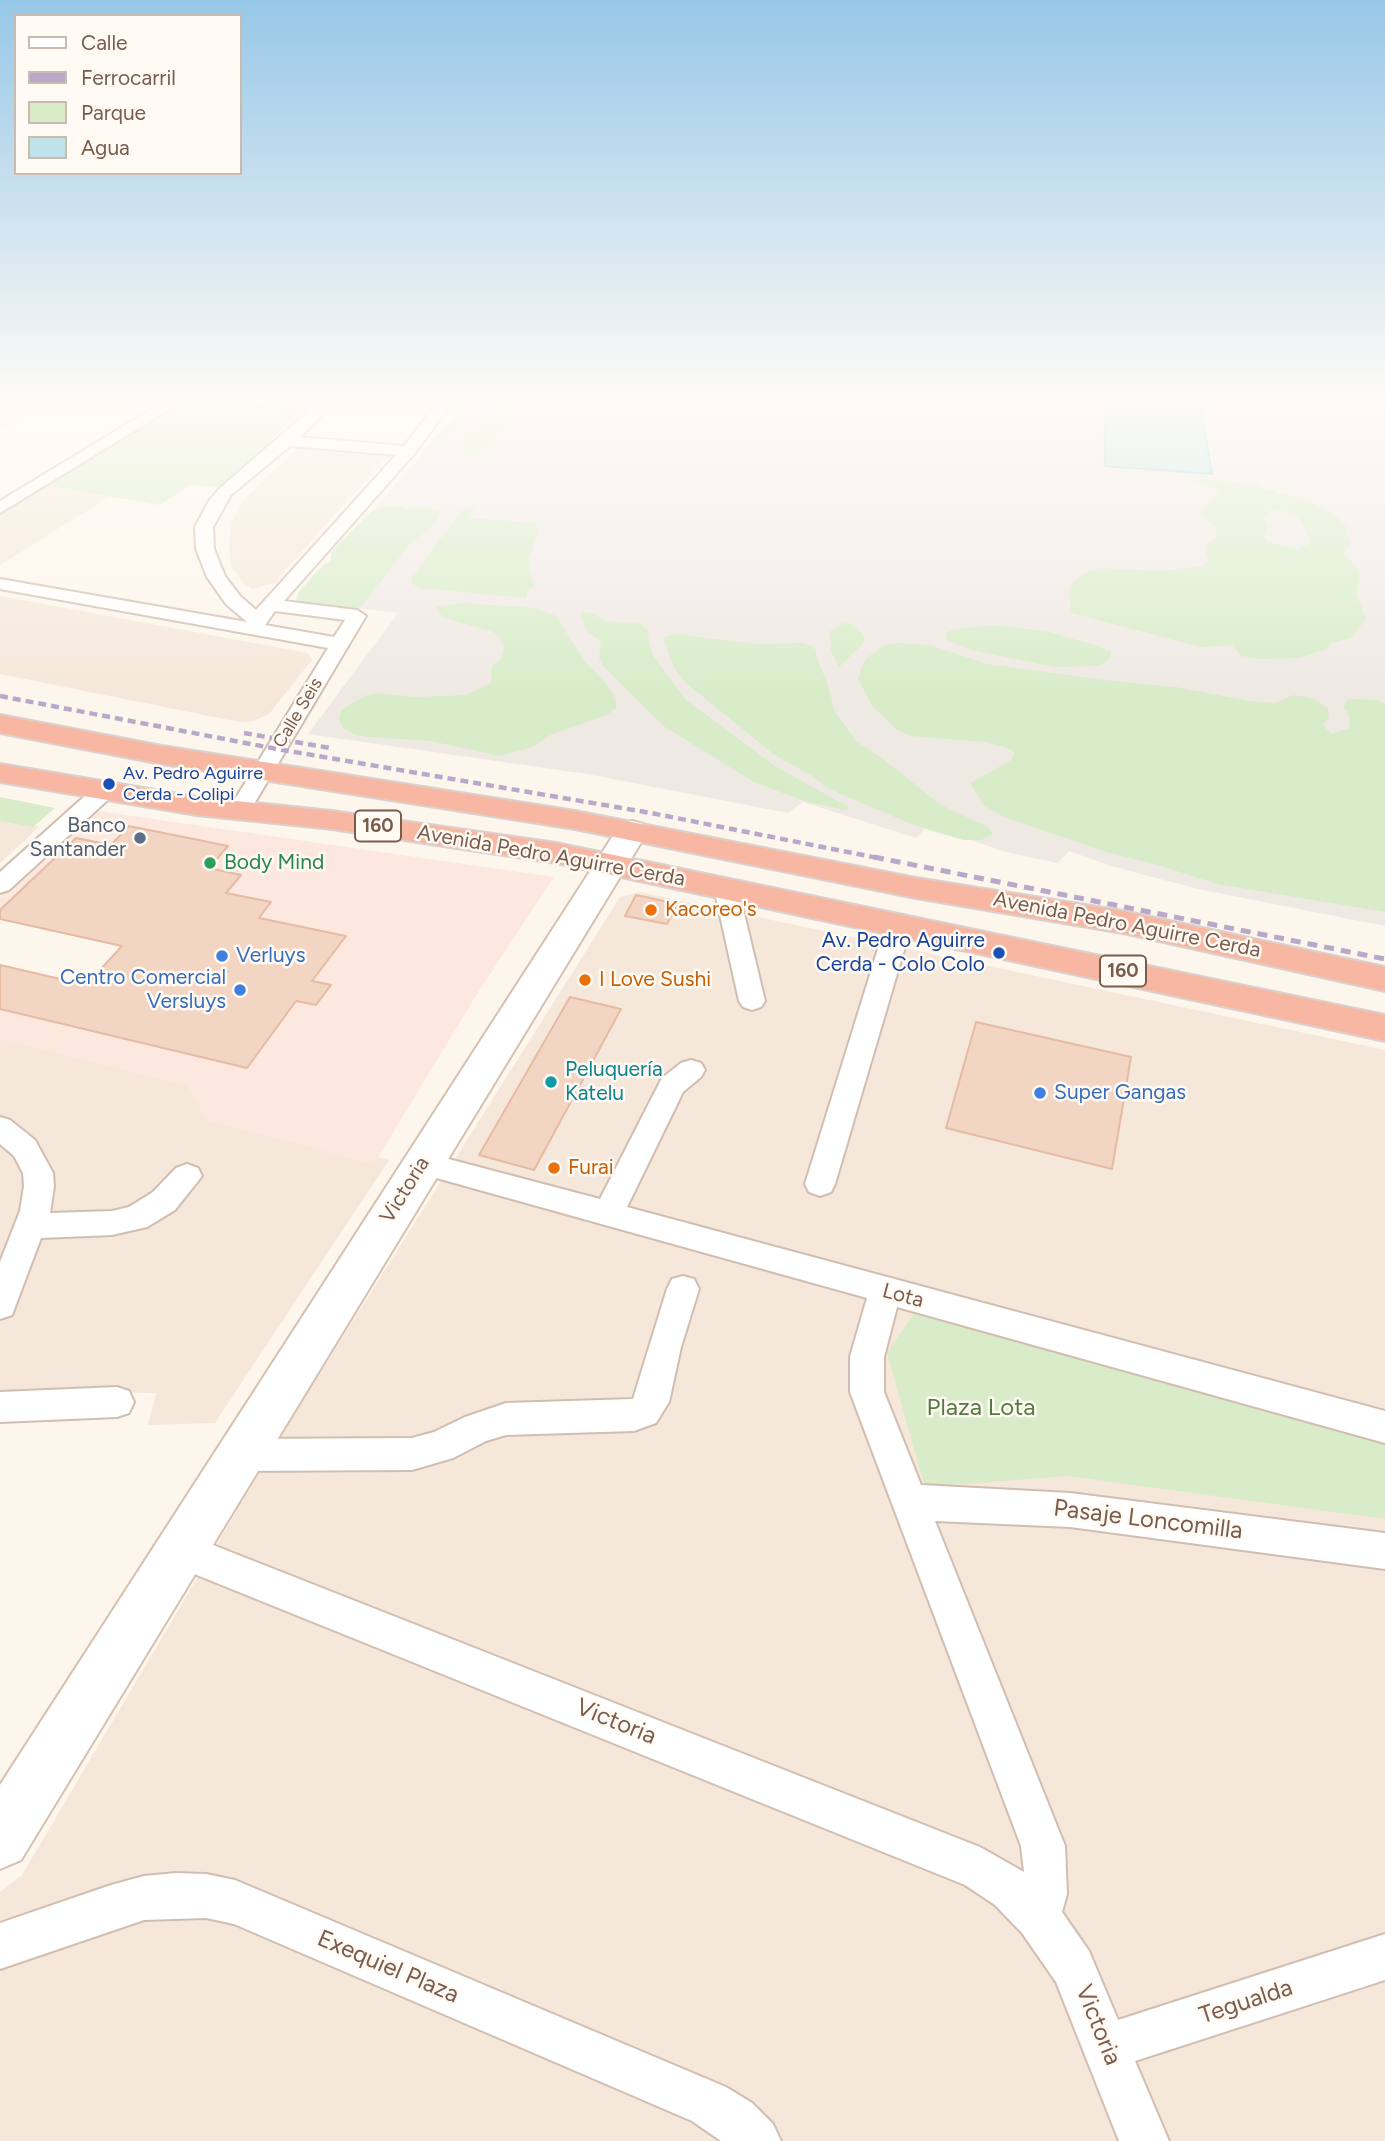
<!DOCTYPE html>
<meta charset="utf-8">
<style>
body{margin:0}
#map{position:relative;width:1385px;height:2141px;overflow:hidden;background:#fdf6ec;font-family:Figtree,sans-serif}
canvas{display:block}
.legend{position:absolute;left:14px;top:14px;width:228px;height:161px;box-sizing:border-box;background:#fffaf3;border:2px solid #cabbb1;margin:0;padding:9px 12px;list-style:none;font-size:21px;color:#7a5c4d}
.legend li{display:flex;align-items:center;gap:14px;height:35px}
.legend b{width:35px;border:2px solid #cabbb1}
</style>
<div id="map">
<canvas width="1385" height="2141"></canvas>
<ul class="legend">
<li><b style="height:9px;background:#fff"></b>Calle</li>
<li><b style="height:9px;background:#b9a8c9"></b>Ferrocarril</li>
<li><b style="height:19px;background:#d8ecc9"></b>Parque</li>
<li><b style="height:19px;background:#bfe3e8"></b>Agua</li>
</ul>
</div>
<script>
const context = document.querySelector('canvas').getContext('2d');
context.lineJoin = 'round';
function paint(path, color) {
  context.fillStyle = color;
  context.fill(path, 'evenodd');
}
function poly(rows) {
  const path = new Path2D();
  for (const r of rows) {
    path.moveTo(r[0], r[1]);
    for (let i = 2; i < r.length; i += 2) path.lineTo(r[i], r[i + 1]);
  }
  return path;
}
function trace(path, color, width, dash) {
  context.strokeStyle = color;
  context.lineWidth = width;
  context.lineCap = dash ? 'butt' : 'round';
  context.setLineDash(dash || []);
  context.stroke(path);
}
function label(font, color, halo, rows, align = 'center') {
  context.font = font + ' Figtree,sans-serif';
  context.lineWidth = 5;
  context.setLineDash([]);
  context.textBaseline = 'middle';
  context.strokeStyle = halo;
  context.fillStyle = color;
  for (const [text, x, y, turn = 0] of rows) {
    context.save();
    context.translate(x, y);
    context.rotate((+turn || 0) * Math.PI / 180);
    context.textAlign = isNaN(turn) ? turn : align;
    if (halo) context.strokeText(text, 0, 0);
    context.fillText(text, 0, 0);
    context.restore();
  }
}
const residential = poly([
 [0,398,57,398,0,430],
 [338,398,441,398,431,409,352,403,353,400],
 [299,447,388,455,278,578,278,582,252,589,245,585,231,566,229,547,231,523,245,498],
 [47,486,109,497,0,565,0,514],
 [0,596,308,653,312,660,269,714,254,721,239,722,0,674],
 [0,818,39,827,0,863],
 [640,892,1385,1050,1385,2141,0,2141,0,1892,22,1875,286,1427,620,897],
 [0,1027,203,1080,231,1120,389,1160,215,1423,148,1425,156,1393,0,1391]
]);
const commercial = poly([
 [91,810,554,877,477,994,374,1164,207,1120,188,1086,0,1038,0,965,86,985,121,947,0,919,0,897]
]);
const industrial = poly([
 [469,398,1385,398,1385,926,1198,889,1111,866,1069,851,1058,863,1005,852,929,825,916,838,803,802,788,813,587,774,308,734,398,613,296,601]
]);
const green = poly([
 [469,398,477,398,440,445,430,444],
 [186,401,301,411,222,487,190,485,160,505,47,486],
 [494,405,514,407,515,410,483,453,458,452,474,431,481,431,492,418,484,417],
 [1190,478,1262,485,1261,489,1273,490,1276,493,1284,493,1315,504,1341,520,1346,527,1350,545,1343,553,1357,568,1360,579,1356,593,1366,619,1351,638,1331,643,1326,649,1300,658,1258,659,1241,656,1232,645,1201,647,1071,613,1069,587,1084,573,1099,568,1160,571,1204,566,1209,561,1205,553,1206,545,1217,537,1216,528,1200,513,1219,493,1213,488,1189,481],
 [1273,508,1298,517,1309,537,1309,544,1298,549,1267,542,1264,536,1268,527,1264,517],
 [388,506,399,506,407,509,427,508,440,512,435,523,408,546,360,608,296,601,298,593,318,570,331,560,331,552,344,538,373,510],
 [474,507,470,518,537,523,536,526,539,530,528,561,534,587,527,590,527,598,421,588,412,584,411,579,461,511],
 [463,603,535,608,556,616,585,662,605,682,616,699,616,708,607,715,550,735,533,747,499,756,431,741,367,737,355,735,343,728,339,720,341,710,364,696,377,693,415,697,466,695,491,683,492,667,501,659,504,648,499,636,491,631,444,618,435,607],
 [582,612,591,613,606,621,639,623,647,629,652,654,686,700,775,766,850,808,845,810,804,801,754,782,665,727,605,668,599,658,601,641,589,633,580,617],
 [844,623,854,624,865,638,862,645,839,667,831,651,829,632],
 [993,625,1045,631,1095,645,1111,652,1110,657,1106,662,1096,666,1055,667,975,651,947,640,946,633,955,629],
 [674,634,759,644,804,643,811,646,816,650,816,656,828,685,835,712,856,741,883,759,941,805,988,827,993,834,981,840,963,840,916,826,829,789,812,776,776,756,686,683,674,668,665,643,663,637],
 [898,643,930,645,987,664,1113,681,1176,687,1249,701,1276,703,1293,695,1312,698,1328,708,1329,717,1323,725,1331,734,1349,728,1350,717,1343,707,1348,699,1377,700,1385,703,1385,912,1217,884,1158,865,1106,852,1004,817,984,806,970,783,1010,761,1015,753,1008,748,984,742,911,736,897,730,873,707,858,679,862,666,866,659,884,645],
 [0,797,55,808,33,827,0,821],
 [914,1314,1385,1437,1385,1519,1067,1476,925,1487,887,1353]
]);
const water = poly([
 [1104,398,1161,398,1200,403,1212,474,1105,466,1104,398]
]);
const building = poly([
 [129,826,228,846,209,868,241,875,226,893,271,902,259,918,346,936,312,981,331,985,316,1005,296,1001,247,1068,0,1009,0,965,86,985,122,946,0,919,0,910,76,838,111,845,129,826],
 [636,895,678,904,667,924,625,916,636,895],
 [570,997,621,1009,534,1170,479,1155,570,997],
 [976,1022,1131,1057,1112,1169,946,1128,976,1022]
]);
const street = poly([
 [170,398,188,398,0,513,0,501,170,398],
 [211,398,271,398,319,402,323,398,339,398,300,437,404,446,441,398,456,398,414,454,284,601,357,610,366,616,251,809,248,814,240,816,232,814,229,809,328,648,0,589,0,579,247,622,226,604,207,577,196,549,195,527,209,501,219,489,310,410,218,402,211,398],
 [290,446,396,455,256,610,240,596,225,576,214,549,213,527,231,495,290,446],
 [275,611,345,620,334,637,265,625,275,611],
 [104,784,112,786,115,791,112,796,9,890,0,893,0,872,96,786,104,784],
 [726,880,735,883,738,888,765,1001,761,1007,752,1010,743,1007,739,1001,714,888,717,883,726,880],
 [899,915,908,917,912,923,835,1184,831,1192,820,1196,809,1192,805,1184,886,923,890,917,899,915],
 [691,1060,701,1063,705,1070,701,1077,683,1092,627,1207,1385,1411,1385,1443,897,1307,884,1357,884,1392,921,1485,1070,1493,1385,1533,1385,1569,1070,1527,935,1521,1065,1846,1067,1894,1062,1912,1089,1951,1118,2020,1385,1934,1385,1980,1135,2061,1169,2141,1119,2141,1056,1982,1022,1933,995,1905,965,1885,167,1563,161,1550,167,1537,180,1532,980,1847,1024,1872,1021,1846,850,1392,850,1357,867,1298,422,1174,411,1171,407,1163,411,1155,422,1152,600,1199,662,1078,681,1063,691,1060],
 [0,1117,10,1120,35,1140,53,1173,54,1186,50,1213,112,1211,129,1207,153,1192,176,1168,187,1164,198,1168,202,1176,175,1210,147,1227,112,1235,41,1238,12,1315,0,1319,0,1262,20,1211,24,1186,23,1173,14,1156,0,1144,0,1117],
 [683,1276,694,1279,699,1289,681,1347,669,1402,656,1423,634,1431,506,1435,486,1441,453,1458,412,1470,240,1471,227,1467,222,1455,227,1443,240,1439,412,1438,434,1432,465,1417,506,1403,633,1399,667,1289,672,1279,683,1276],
 [117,1387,129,1391,134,1402,129,1413,117,1417,0,1422,0,1392,117,1387],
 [176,1873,206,1874,235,1880,726,2087,752,2103,773,2124,781,2141,721,2141,692,2121,234,1924,206,1918,144,1920,0,1969,0,1923,111,1885,144,1876,176,1873]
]);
const secondary = poly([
 [632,821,643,824,648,831,21,1860,0,1869,0,1785,616,831,621,824,632,821]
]);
const highway = poly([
 [0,715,162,746,575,811,916,878,1123,911,1385,967,1385,991,1123,933,916,898,575,829,162,764,0,733,0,715],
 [0,764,197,797,332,811,556,843,1385,1015,1385,1041,556,863,332,829,197,815,0,782,0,764]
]);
const railFar1 = poly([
 [0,696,277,749,651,813,883,859],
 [244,733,330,748]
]);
const rail = poly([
 [874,857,1385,959]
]);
const markers = [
 [109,784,7,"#1a4fb4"],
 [140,838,7,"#5c6f8a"],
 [210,863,7,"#2e9e5b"],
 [651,910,7,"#e8710a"],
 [999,953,7,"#1a4fb4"],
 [222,956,7,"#3f7fe0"],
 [585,980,7,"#e8710a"],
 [240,990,7,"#3f7fe0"],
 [551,1082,7,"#0f9aa8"],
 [1040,1093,7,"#3f7fe0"],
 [554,1168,7,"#e8710a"]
];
const farStreetnames = [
 ["Calle Seis",298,713,-59]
];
const farTransitnames = [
 ["Av. Pedro Aguirre",123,774],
 ["Cerda - Colipi",123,795]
];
const shields = [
 [378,826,46],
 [1123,971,46]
];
const shieldNames = [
 ["160",378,826],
 ["160",1123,971]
];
const serviceNames = [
 ["Banco",126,826],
 ["Santander",126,850]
];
const streetNames = [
 ["Avenida Pedro Aguirre Cerda",551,856,10],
 ["Avenida Pedro Aguirre Cerda",1127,925,11],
 ["Victoria",405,1190,-58],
 ["Lota",903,1296,15]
];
const leisureNames = [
 ["Body Mind",224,863]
];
const foodNames = [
 ["Kacoreo's",665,910],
 ["I Love Sushi",599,980],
 ["Furai",568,1168]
];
const transitNames = [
 ["Av. Pedro Aguirre",985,941],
 ["Cerda - Colo Colo",985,965]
];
const shopNames = [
 ["Verluys",236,956],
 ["Centro Comercial",226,978,"right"],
 ["Versluys",226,1002,"right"],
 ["Super Gangas",1054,1093]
];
const cultureNames = [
 ["Peluquería",565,1070],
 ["Katelu",565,1094]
];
const nearParknames = [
 ["Plaza Lota",981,1408]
];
const nearStreetnames = [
 ["Pasaje Loncomilla",1148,1520,7],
 ["Victoria",616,1722,22],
 ["Exequiel Plaza",388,1967,23],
 ["Tegualda",1246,2002,-18],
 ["Victoria",1098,2025,68]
];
paint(residential, '#f5e8da');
paint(commercial, '#fde8e0');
paint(industrial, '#efe9e4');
paint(green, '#d8ecc9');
paint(water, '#bfe3e8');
trace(water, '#a5d3da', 2);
paint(building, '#f3d5c3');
trace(building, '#e6bba3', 2);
trace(street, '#d1beb0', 4);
trace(secondary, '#d6c0b0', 4);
trace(highway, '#dad1cd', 4);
paint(street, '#fff');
paint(secondary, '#fff');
paint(highway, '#f7b7a3');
trace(railFar1, '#b9a8c9', 4.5, [8, 5]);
trace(rail, '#b9a8c9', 5, [10, 7]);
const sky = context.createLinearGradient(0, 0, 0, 698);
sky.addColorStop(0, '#97c7e8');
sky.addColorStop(0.57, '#fefbf6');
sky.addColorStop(1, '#fefbf600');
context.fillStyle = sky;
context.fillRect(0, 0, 1385, 698);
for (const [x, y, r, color] of markers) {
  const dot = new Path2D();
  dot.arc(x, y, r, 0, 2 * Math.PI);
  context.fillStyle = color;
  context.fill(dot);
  trace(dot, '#fffaf3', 2.5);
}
label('18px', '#7a5c4d', '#fffaf3', farStreetnames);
label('18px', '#164399', '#fffaf3', farTransitnames, 'left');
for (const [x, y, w] of shields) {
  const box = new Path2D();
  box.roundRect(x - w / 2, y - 15.5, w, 31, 5);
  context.fillStyle = '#fffaf3';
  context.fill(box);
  trace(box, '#7a5c4d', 2);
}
label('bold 19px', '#7a5c4d', null, shieldNames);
label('21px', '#4e5e75', '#fffaf3', serviceNames, 'right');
label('21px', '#7a5c4d', '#fffaf3', streetNames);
label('21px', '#27864d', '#fffaf3', leisureNames, 'left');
label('21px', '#c56008', '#fffaf3', foodNames, 'left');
label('21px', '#164399', '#fffaf3', transitNames, 'right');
label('21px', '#366cbe', '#fffaf3', shopNames, 'left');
label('21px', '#0d838f', '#fffaf3', cultureNames, 'left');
label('24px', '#537a41', '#fffaf3', nearParknames);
label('24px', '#7a5c4d', '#fffaf3', nearStreetnames);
</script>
